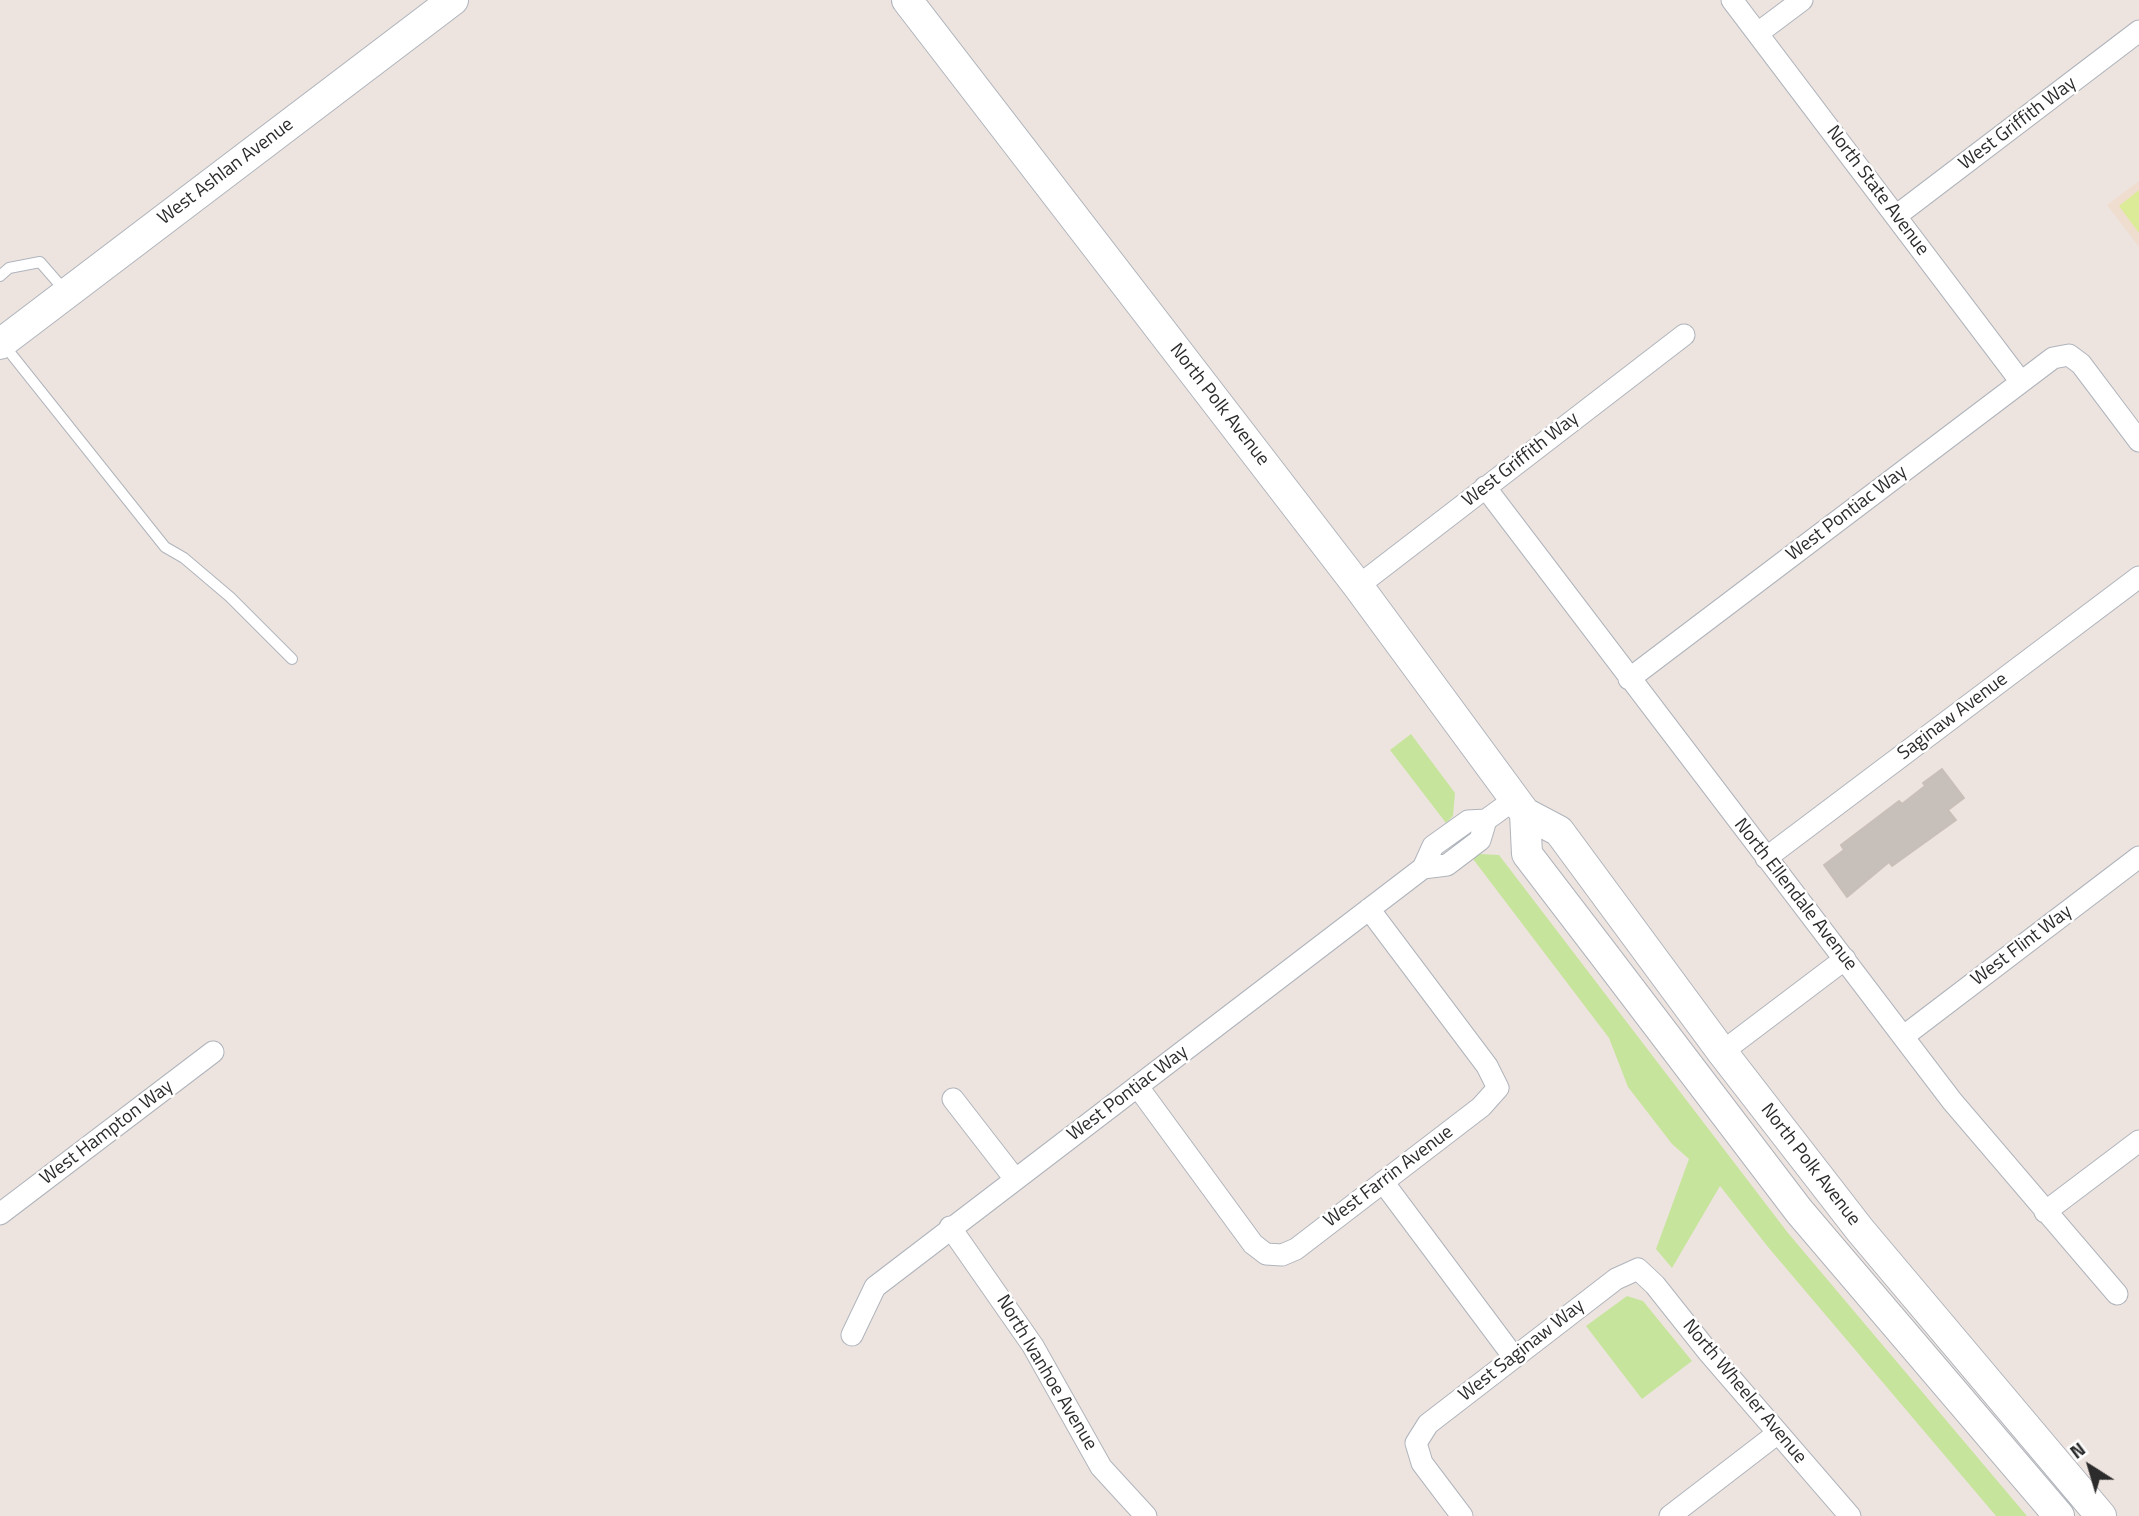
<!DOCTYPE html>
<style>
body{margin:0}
#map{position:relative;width:2139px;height:1516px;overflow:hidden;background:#eee4df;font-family:"Titillium Web",sans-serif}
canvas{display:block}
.north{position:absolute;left:2055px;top:1432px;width:70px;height:70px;-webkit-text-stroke:5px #fff;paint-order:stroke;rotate:323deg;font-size:19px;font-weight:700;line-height:28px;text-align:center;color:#2c2c2c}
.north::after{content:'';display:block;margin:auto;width:24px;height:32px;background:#2c2c2c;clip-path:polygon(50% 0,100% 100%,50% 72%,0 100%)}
</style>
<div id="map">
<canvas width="2139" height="1516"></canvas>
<div class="north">N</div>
</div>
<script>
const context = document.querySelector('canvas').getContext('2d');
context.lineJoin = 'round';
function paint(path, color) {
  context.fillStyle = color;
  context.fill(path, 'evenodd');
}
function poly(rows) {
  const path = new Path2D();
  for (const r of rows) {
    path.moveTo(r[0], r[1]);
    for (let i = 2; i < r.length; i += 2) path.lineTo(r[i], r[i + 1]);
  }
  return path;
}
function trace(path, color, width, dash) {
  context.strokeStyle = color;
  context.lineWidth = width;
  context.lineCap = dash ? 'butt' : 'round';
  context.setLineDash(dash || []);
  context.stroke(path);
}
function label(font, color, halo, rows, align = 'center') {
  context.font = font + ' "Titillium Web",sans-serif';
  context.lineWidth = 5;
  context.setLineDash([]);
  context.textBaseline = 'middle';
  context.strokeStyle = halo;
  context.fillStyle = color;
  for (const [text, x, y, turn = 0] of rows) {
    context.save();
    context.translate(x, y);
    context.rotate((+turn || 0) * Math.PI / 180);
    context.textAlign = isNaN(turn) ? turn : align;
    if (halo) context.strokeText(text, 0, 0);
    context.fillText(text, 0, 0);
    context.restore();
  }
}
const education = poly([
 [2139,181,2139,247,2107,205]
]);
const green = poly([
 [1411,734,1455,793,1453,816,1446,823,1390,750],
 [1479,854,1499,855,1788,1233,2027,1516,1996,1516,1768,1247,1720,1186,1672,1268,1656,1249,1689,1159,1672,1144,1628,1087,1609,1038,1473,859],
 [1627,1296,1643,1301,1692,1361,1642,1399,1586,1326]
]);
const pitch = poly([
 [2139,190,2139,233,2119,206]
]);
const building = poly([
 [1942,769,1964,798,1948,810,1956,820,1892,866,1889,862,1847,897,1824,865,1844,850,1841,845,1899,801,1902,804,1925,786,1923,783,1942,769]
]);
const lane = poly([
 [0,276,9,268,40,262,67,293],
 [4,345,165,547,184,558,230,597,292,659]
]);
const street = poly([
 [1732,0,2021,382],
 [1758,33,1802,0],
 [1896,216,2139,31],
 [1485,487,1952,1101,2117,1294],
 [1358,586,1684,335],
 [1629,679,2053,358,2069,355,2081,364,2139,441],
 [1486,820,1480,840,1447,865,1423,868,1433,846,1468,821,1486,820,1515,799],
 [1766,858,2139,577],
 [1904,1036,2139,857],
 [1722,1052,1845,959],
 [1138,1087,1253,1244,1266,1254,1282,1255,1296,1249,1481,1107,1498,1088,1487,1066,1369,909],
 [953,1099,1015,1179],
 [1383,1182,1513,1356],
 [2045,1212,2139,1141],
 [0,1214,213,1052],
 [950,1227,1033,1346,1101,1467,1146,1516],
 [852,1335,875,1287,1423,868],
 [1462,1516,1422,1463,1416,1443,1428,1424,1616,1279,1638,1269,1655,1285,1709,1353,1850,1516],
 [1670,1516,1778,1433]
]);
const secondary = poly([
 [907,0,1358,586,1525,813,1559,831,1722,1052,1860,1230,2101,1516],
 [0,344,453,0],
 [1525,813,1527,854,1602,952,1799,1211,2059,1516]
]);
const streetNames = [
 ["West Griffith Way",2018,124,-37],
 ["West Ashlan Avenue",226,172,-37],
 ["North State Avenue",1877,191,53],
 ["North Polk Avenue",1219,405,52],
 ["West Griffith Way",1521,460,-38],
 ["West Pontiac Way",1847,514,-37],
 ["Saginaw Avenue",1953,717,-37],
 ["North Ellendale Avenue",1795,895,52],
 ["West Flint Way",2022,946,-37],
 ["West Pontiac Way",1128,1094,-37],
 ["West Hampton Way",107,1133,-37],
 ["North Polk Avenue",1810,1165,52],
 ["West Farrin Avenue",1389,1177,-37],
 ["West Saginaw Way",1522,1351,-38],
 ["North lvanhoe Avenue",1046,1373,59],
 ["North Wheeler Avenue",1744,1392,50]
];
paint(education, '#efddcf');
paint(green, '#c6e49c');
paint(pitch, '#dceb98');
paint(building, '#c6bfba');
trace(building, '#c9bfb8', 2);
trace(lane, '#afb4bc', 12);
trace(street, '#afb4bc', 23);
trace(secondary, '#afb4bc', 32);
trace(lane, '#fff', 10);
trace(street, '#fff', 21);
trace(secondary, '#fff', 30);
label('19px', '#2c2c2c', '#fff', streetNames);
</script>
